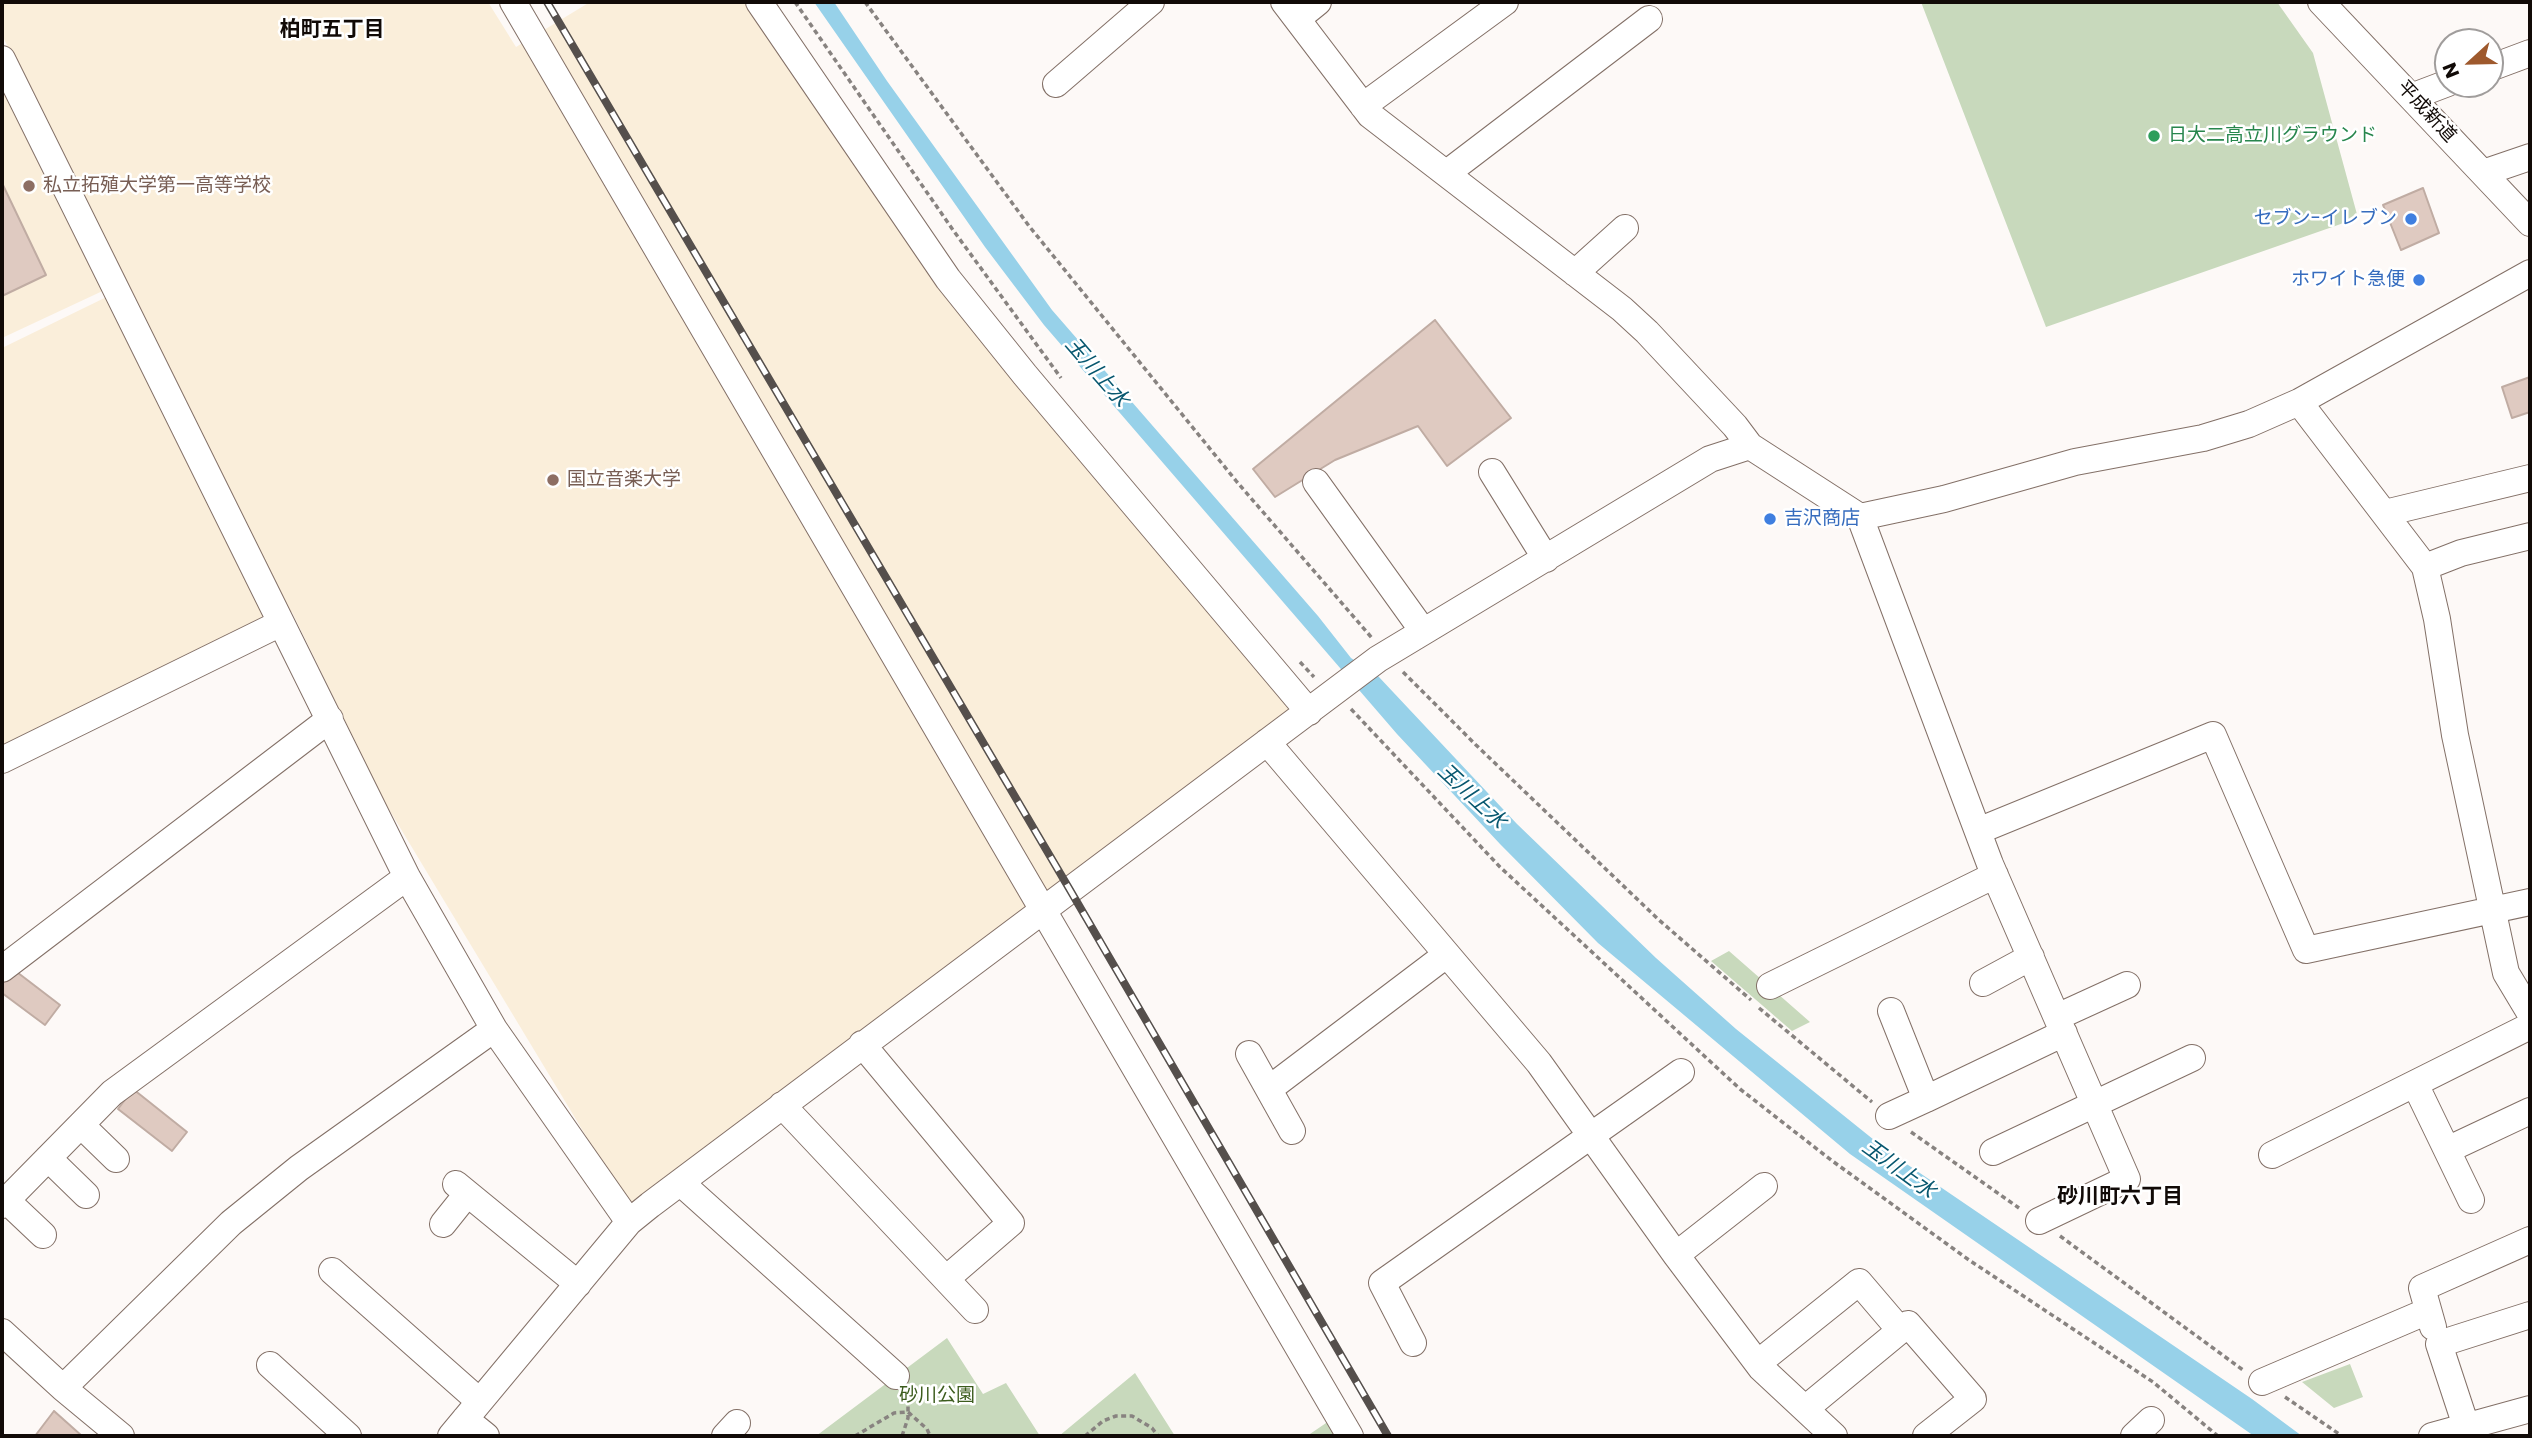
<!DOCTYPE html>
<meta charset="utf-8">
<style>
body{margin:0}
#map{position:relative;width:2532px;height:1438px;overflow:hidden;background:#fdf9f7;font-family:Poppins,sans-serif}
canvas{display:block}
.frame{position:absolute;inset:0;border:4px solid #110a07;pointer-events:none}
.north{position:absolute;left:2434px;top:28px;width:70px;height:70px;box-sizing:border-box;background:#fff;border:2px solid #a09d9c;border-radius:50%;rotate:248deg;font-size:19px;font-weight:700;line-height:28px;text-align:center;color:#110a07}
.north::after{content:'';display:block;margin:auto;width:24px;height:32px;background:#9e592d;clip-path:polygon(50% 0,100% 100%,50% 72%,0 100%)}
</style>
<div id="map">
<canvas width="2532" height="1438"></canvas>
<div class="frame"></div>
<div class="north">N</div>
</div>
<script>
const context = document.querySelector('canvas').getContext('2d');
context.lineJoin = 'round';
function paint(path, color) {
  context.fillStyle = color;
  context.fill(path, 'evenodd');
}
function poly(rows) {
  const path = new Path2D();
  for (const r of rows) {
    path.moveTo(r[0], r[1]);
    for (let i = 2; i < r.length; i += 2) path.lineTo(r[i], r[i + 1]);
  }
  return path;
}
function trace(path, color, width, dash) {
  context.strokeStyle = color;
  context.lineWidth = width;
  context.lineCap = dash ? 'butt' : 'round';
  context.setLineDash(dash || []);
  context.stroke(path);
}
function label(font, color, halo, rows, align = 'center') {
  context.font = font + ' Poppins,"Noto Sans JP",sans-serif';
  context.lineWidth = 5;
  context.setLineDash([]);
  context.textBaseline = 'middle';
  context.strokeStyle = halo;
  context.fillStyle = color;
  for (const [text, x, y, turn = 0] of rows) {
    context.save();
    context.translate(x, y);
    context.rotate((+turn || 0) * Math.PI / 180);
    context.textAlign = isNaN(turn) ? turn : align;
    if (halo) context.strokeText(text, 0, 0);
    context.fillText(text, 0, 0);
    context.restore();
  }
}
const education = poly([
 [2,2,488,2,516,47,590,2,744,2,943,294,1300,704,630,1209,384,801,292,612,2,751,2,348,127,287,2,35],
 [2,83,109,288,2,338]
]);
const green = poly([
 [1921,2,2277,2,2313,53,2358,218,2046,327],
 [1729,951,1810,1022,1792,1031,1711,961],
 [947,1338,983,1394,1006,1383,1040,1436,816,1436],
 [2350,1364,2363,1397,2334,1408,2302,1382],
 [1135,1373,1175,1436,1059,1436],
 [1329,1421,1338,1436,1307,1436]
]);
const water = poly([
 [814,2,834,2,887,81,1052,310,1318,616,1351,658,1378,676,1517,824,1656,958,1736,1029,1889,1152,2252,1399,2302,1436,2254,1436,1850,1154,1598,943,1500,844,1397,734,1044,325,985,247]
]);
const building = poly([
 [2,183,46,275,2,296,2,183],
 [2423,188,2439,233,2401,250,2383,205,2423,188],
 [1435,320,1511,418,1447,466,1418,426,1335,460,1275,497,1253,469,1435,320],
 [2530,377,2530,412,2512,418,2502,387,2530,377],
 [9,966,60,1005,45,1025,2,993,2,975,9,966],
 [133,1089,187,1132,172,1151,118,1109,133,1089],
 [54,1411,82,1436,35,1436,54,1411]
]);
const path = poly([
 [795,2,953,230,1061,378],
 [865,2,1029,226,1237,482,1372,638],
 [1300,662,1314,677],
 [1403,672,1476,745,1659,920,1751,1000],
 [1351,709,1500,867,1740,1089,1831,1160,1969,1260,2153,1382,2218,1436],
 [1759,1008,1872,1102],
 [1911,1132,2019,1208],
 [2060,1236,2243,1370],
 [2285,1397,2342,1436],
 [855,1436,894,1413,908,1412,927,1429,930,1436],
 [902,1436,908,1418,908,1395],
 [1085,1436,1103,1421,1116,1416,1132,1416,1152,1428,1158,1436]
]);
const minor = poly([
 [513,2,1350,1436],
 [759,2,948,279,1025,375,1309,712],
 [1284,2,1370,115,1622,309,1647,332,1735,426,1750,446,1860,517,1990,864,2127,1179,2039,1221],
 [2321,2,2530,223],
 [1297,19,1318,2],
 [2,59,407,877,494,1029,629,1222],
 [2490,68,2530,53],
 [1056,84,1151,2],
 [2411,97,2448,83],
 [1363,106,1505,2],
 [1447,173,1649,19],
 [2483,173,2530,157],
 [1575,273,1625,228],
 [2299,402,2425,567,2437,619,2455,735,2506,973,2530,1013],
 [1492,472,1546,559],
 [1316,482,1423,631],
 [2385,513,2530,478],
 [1860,517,1944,499,2075,462,2203,438,2249,424,2299,402,2530,273],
 [2425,567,2461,553,2530,536],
 [1267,742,1539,1063,1676,1255,1761,1368,1834,1436],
 [2,760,281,623],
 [1978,831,2213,735,2306,950,2530,902],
 [2,969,330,719],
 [1983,983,2031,957],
 [1770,986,1995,875],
 [1891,1011,1926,1099,2064,1033],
 [2057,1017,2127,985],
 [862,1044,1011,1223,946,1279],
 [1249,1054,1292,1131],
 [2415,1084,2471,1200],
 [1269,1089,1446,955],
 [782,1105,975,1310],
 [1889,1116,1926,1099],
 [81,1125,116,1159],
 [2447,1150,2530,1111],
 [1993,1152,2192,1058],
 [2272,1155,2530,1026],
 [48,1158,86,1195],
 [681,1183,896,1376],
 [456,1184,578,1284],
 [7,1201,43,1235],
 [2,1205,112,1093,407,877],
 [443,1224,467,1194],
 [1676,1255,1764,1186],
 [332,1271,479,1401],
 [2433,1327,2422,1288,2530,1240],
 [2,1332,63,1388,121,1436],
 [1413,1343,1382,1283,1681,1072],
 [1758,1363,1859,1282,1900,1330],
 [270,1365,348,1436],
 [2262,1382,2428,1311],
 [63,1388,231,1223,299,1168,494,1029],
 [1805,1409,1908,1324,1973,1399,1926,1436],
 [465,1419,486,1436],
 [2466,1426,2439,1344,2530,1315],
 [451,1436,629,1222,650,1205,1378,659,1710,459,1750,446],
 [725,1436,737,1423],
 [2134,1436,2151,1420],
 [2432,1436,2530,1409]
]);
const rail = poly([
 [547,2,1070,890,1388,1436]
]);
const markers = [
 [2154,136,7,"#2e9e5b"],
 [29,186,7,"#8d6e63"],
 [2411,219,7,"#3f7fe0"],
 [2419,280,7,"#3f7fe0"],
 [553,480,7,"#8d6e63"],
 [1770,519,7,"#3f7fe0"]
];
const streetNames = [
 ["平成新道",2426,112,47]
];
const leisureNames = [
 ["日大二高立川グラウンド",2168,136]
];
const educationNames = [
 ["私立拓殖大学第一高等学校",43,186],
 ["国立音楽大学",567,480]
];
const shopNames = [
 ["セブン-イレブン",2397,219],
 ["ホワイト急便",2405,280],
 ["吉沢商店",1784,519,"left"]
];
const parkNames = [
 ["砂川公園",937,1396]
];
const neighbourhoodNames = [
 ["柏町五丁目",332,31],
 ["砂川町六丁目",2120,1198]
];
const waterNames = [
 ["玉川上水",1096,373,49],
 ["玉川上水",1471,797,43],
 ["玉川上水",1898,1170,36]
];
paint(education, '#faeeda');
paint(green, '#c8d9bc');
paint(water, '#97d1e9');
paint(building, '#dfcac1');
trace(building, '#c0aca3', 2);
trace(minor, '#837067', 28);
trace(path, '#888380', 3.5, [5, 3.5]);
trace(minor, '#fff', 26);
trace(rail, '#554f4c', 8);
trace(rail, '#fff', 5, [16]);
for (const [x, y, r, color] of markers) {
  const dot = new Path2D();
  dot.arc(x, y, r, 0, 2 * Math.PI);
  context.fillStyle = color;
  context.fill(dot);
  trace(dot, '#fff', 2.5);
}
label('19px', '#110a07', '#fff', streetNames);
label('19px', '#27864d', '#fff', leisureNames, 'left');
label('19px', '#785e54', '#fff', educationNames, 'left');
label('19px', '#366cbe', '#fff', shopNames, 'right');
label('19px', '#3c5c1d', '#fff', parkNames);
label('bold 21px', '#110a07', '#fff', neighbourhoodNames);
label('italic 21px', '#07576f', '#fff', waterNames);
</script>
